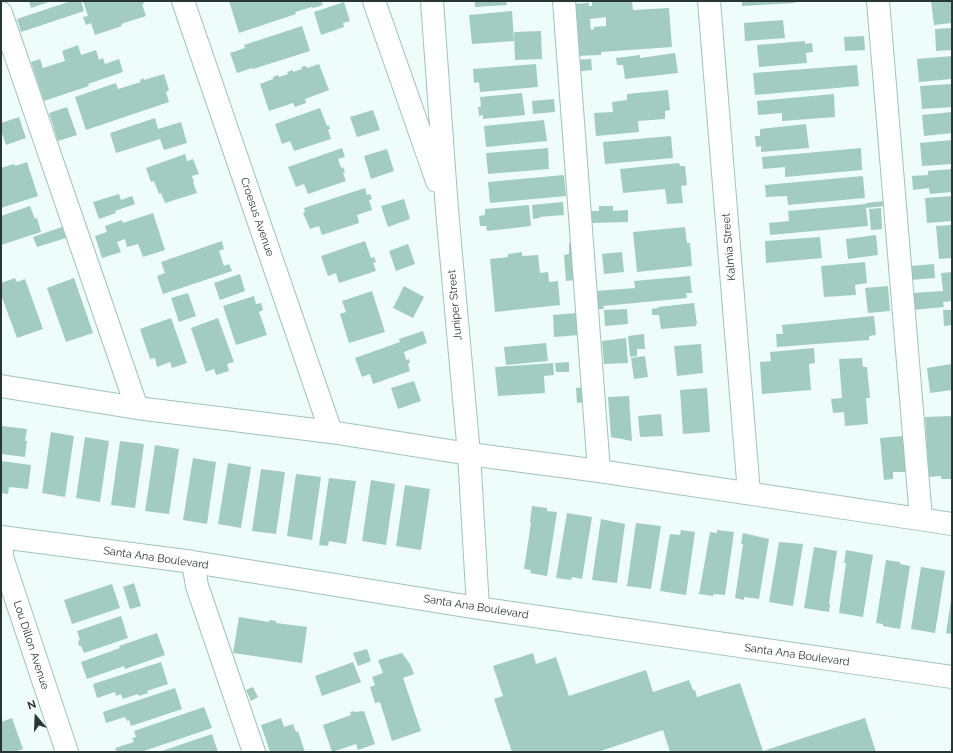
<!DOCTYPE html>
<style>
body{margin:0}
#map{position:relative;width:953px;height:753px;overflow:hidden;background:#effdfa;font-family:Raleway,sans-serif}
canvas{display:block}
.frame{position:absolute;inset:0;border:2px solid #293734;pointer-events:none}
.north{position:absolute;left:16px;top:697px;width:40px;height:40px;-webkit-text-stroke:3px #fff;paint-order:stroke;rotate:341deg;font-size:11px;font-weight:700;line-height:16px;text-align:center;color:#293734}
.north::after{content:'';display:block;margin:auto;width:14px;height:18px;background:#293734;clip-path:polygon(50% 0,100% 100%,50% 72%,0 100%)}
</style>
<div id="map">
<canvas width="953" height="753"></canvas>
<div class="frame"></div>
<div class="north">N</div>
</div>
<script>
const context = document.querySelector('canvas').getContext('2d');
context.lineJoin = 'round';
function paint(path, color) {
  context.fillStyle = color;
  context.fill(path, 'evenodd');
}
function poly(rows) {
  const path = new Path2D();
  for (const r of rows) {
    path.moveTo(r[0], r[1]);
    for (let i = 2; i < r.length; i += 2) path.lineTo(r[i], r[i + 1]);
  }
  return path;
}
function trace(path, color, width, dash) {
  context.strokeStyle = color;
  context.lineWidth = width;
  context.lineCap = dash ? 'butt' : 'round';
  context.setLineDash(dash || []);
  context.stroke(path);
}
function label(font, color, halo, rows, align = 'center') {
  context.font = font + ' Raleway,sans-serif';
  context.lineWidth = 3;
  context.setLineDash([]);
  context.textBaseline = 'middle';
  context.strokeStyle = halo;
  context.fillStyle = color;
  for (const [text, x, y, turn = 0] of rows) {
    context.save();
    context.translate(x, y);
    context.rotate((+turn || 0) * Math.PI / 180);
    context.textAlign = isNaN(turn) ? turn : align;
    if (halo) context.strokeText(text, 0, 0);
    context.fillText(text, 0, 0);
    context.restore();
  }
}
const building = poly([
 [29,1,52,1,31,8],
 [71,1,81,1,84,11,21,32,17,19],
 [83,1,143,1,144,4,142,4,146,16,121,24,122,26,95,35,91,23,86,25,83,17,88,16],
 [229,1,321,1,323,5,313,8,312,7,295,12,296,14,239,33],
 [475,1,506,1,507,5,475,7],
 [607,1,632,1,633,10,669,8,672,47,601,52,601,55,576,56,571,4,589,3,589,6,592,6,592,2],
 [606,17,606,26,594,27,594,29,591,30,590,19],
 [742,1,795,1,795,3,742,6],
 [931,1,952,1,952,23,934,25],
 [344,2,350,21,343,23,344,27,321,35,314,12],
 [512,11,514,41,472,44,469,15],
 [783,20,785,38,745,41,744,23],
 [302,26,310,51,253,69,252,68,237,73,230,53,245,48,244,45],
 [952,28,952,50,936,51,935,29],
 [541,31,542,59,515,60,514,32],
 [864,36,865,50,845,51,844,37],
 [805,41,805,44,812,43,813,52,806,53,807,63,759,67,757,45],
 [78,45,81,55,96,50,99,60,103,58,105,64,119,59,123,72,88,84,89,86,44,101,31,62,40,59,43,68,65,61,62,51],
 [675,53,678,73,625,79,623,65,617,65,616,58,640,55,640,58],
 [952,56,952,79,919,82,917,59],
 [591,59,592,70,574,72,573,60],
 [319,64,329,90,305,99,306,103,295,107,293,103,269,111,260,84,273,79,273,77,278,75,279,77,288,74,287,72,293,70,293,72,302,69,301,67,306,66,307,68],
 [536,64,538,87,480,92,479,82,474,83,473,69],
 [857,65,859,86,755,95,753,73],
 [164,74,169,90,166,92,169,102,86,130,75,97,116,83,118,89,141,82,140,80,143,78,144,80],
 [952,84,952,107,922,109,920,86],
 [668,90,670,110,665,111,665,119,638,121,639,132,596,136,594,113,613,112,612,102,627,100,627,94],
 [522,93,525,115,483,119,483,115,479,116,478,107,481,107,480,97],
 [834,94,835,117,782,121,782,113,758,115,757,101],
 [554,99,555,112,533,114,532,101],
 [67,107,77,135,58,141,49,113],
 [320,108,327,126,329,125,330,129,328,130,331,139,294,151,290,141,282,144,275,124],
 [373,110,380,130,357,137,350,117],
 [952,112,952,133,924,136,922,115],
 [19,117,26,138,6,145,1,130,1,123],
 [155,118,158,129,181,122,187,143,164,150,160,139,116,153,110,133],
 [544,120,547,141,486,147,484,126],
 [806,124,809,148,761,152,761,146,756,147,755,136,760,136,760,129],
 [671,136,673,158,605,164,603,142],
 [952,140,952,164,922,166,920,143],
 [342,148,345,157,338,159,341,168,343,167,345,172,343,173,346,181,308,194,304,184,296,187,288,167],
 [548,148,549,169,488,174,486,153],
 [861,148,862,170,785,177,785,167,763,169,762,157],
 [387,149,394,171,371,179,364,156],
 [185,154,187,161,193,159,199,174,192,176,194,182,193,182,197,193,165,203,161,193,159,194,154,181,151,182,146,168],
 [27,162,38,196,1,208,1,168,14,164,15,166],
 [679,163,680,166,685,166,687,185,681,186,683,203,667,204,665,189,623,193,620,169],
 [952,169,952,192,930,194,929,188,913,190,912,176,928,175,928,171],
 [564,175,566,196,490,203,488,182],
 [863,176,865,198,788,205,787,196,766,197,765,185],
 [365,188,367,195,370,194,372,199,369,200,372,210,357,215,359,223,322,235,319,226,310,229,303,213,305,212,304,208],
 [119,194,121,200,132,196,135,204,115,211,116,213,99,219,93,202],
 [952,196,952,221,927,223,925,198],
 [404,199,410,219,388,227,381,206],
 [884,201,885,206,866,208,868,226,770,235,769,223,789,221,788,211,866,204,866,203],
 [563,202,564,215,539,217,540,218,533,219,532,205],
 [529,205,531,226,487,231,486,226,480,226,479,216,485,215,485,209],
 [30,206,35,219,37,218,41,232,1,245,1,216],
 [599,206,613,206,613,211,628,210,628,222,591,223,590,211,599,211],
 [881,208,882,229,871,230,869,209],
 [153,213,165,250,143,257,138,244,127,247,125,239,117,242,121,252,102,258,95,236,107,232,105,226,122,220,123,223],
 [952,225,952,258,939,259,936,226],
 [62,227,66,238,37,247,33,237],
 [685,227,687,243,690,243,692,266,637,272,633,232],
 [876,235,878,255,848,259,846,239],
 [820,237,822,258,766,263,765,241],
 [222,241,224,249,219,251,224,266,229,264,232,271,163,294,157,276,165,273,161,262],
 [365,241,371,258,374,257,376,262,373,263,376,271,339,283,336,273,328,276,321,256],
 [569,243,574,243,576,280,566,281,564,255,569,254],
 [408,244,415,264,396,271,389,251],
 [522,252,522,256,538,255,540,273,548,272,549,282,558,281,560,305,495,312,490,259,508,257,508,254],
 [622,252,624,272,604,274,602,254],
 [865,262,867,283,855,285,856,295,824,297,821,266],
 [934,264,935,278,910,280,909,266],
 [952,272,952,301,943,302,944,307,913,310,912,293,943,291,941,273],
 [240,274,245,291,220,300,214,283],
 [690,276,692,293,686,293,687,298,603,306,604,309,598,309,596,291,635,288,634,281],
 [15,278,17,282,25,279,43,329,17,338,1,295,1,283],
 [74,278,93,333,66,342,47,288],
 [404,286,424,297,413,318,393,308],
 [888,286,890,311,868,313,865,288],
 [372,291,385,332,349,343,340,314,346,312,342,301],
 [188,293,196,316,179,322,171,298],
 [254,296,256,304,261,303,263,310,259,312,267,335,236,345,223,306],
 [694,303,697,324,696,324,696,326,661,329,659,315,652,315,652,309,658,308,658,307],
 [627,309,628,324,605,326,604,310],
 [943,310,952,310,952,325,944,326],
 [577,313,579,335,554,337,553,315],
 [874,316,876,335,869,336,869,340,777,347,776,334,783,334,782,325],
 [171,318,187,363,172,368,170,362,157,367,155,358,150,359,140,329],
 [218,318,234,362,227,364,229,371,216,375,214,369,206,372,191,328],
 [423,331,427,343,404,352,406,360,409,359,410,363,408,364,410,371,373,384,370,374,362,377,355,358,400,342,399,339],
 [644,334,645,349,637,349,637,356,630,357,628,336],
 [626,338,628,363,604,364,602,341],
 [546,343,548,361,506,365,504,347],
 [701,344,703,373,677,376,674,346],
 [814,348,815,363,809,364,811,390,762,394,760,362,771,361,770,352],
 [645,356,648,377,634,379,631,358],
 [862,358,863,367,867,367,870,398,866,398,868,424,845,426,844,412,833,413,831,399,842,398,839,359],
 [569,362,569,372,556,372,555,363],
 [553,363,554,375,544,376,545,393,498,396,495,367],
 [951,364,952,390,930,393,927,368],
 [414,381,421,401,398,409,391,388],
 [586,387,587,402,577,403,576,388],
 [707,388,710,432,683,434,680,390],
 [629,396,632,441,611,437,608,397],
 [661,414,663,436,640,437,638,416],
 [952,416,952,479,941,479,941,476,929,477,925,417],
 [2,426,27,429,25,441,27,441,25,457,1,454],
 [51,432,74,436,65,497,42,493],
 [903,436,906,472,893,472,893,479,884,480,880,438],
 [85,437,109,441,100,502,76,498],
 [120,441,144,444,135,508,111,505],
 [155,445,179,449,169,514,145,511],
 [193,458,216,462,207,524,183,520],
 [1,461,31,465,28,489,9,487,8,494,1,493],
 [228,463,251,467,241,528,218,524],
 [261,469,285,472,276,534,252,531],
 [296,474,321,477,312,540,287,536],
 [329,478,356,481,346,544,329,541,328,546,319,545],
 [371,480,395,484,386,545,362,541],
 [405,485,430,489,421,550,396,546],
 [532,506,547,508,547,511,557,512,547,576,530,573,531,570,524,569,531,523,530,522],
 [567,513,592,517,582,579,572,577,571,580,556,578],
 [601,519,625,524,617,583,592,580],
 [636,523,661,526,651,589,627,586],
 [681,530,695,532,686,595,660,591,670,534,680,535],
 [717,530,734,532,725,595,714,594,713,596,699,594,710,532,717,533],
 [743,533,769,539,759,599,744,597,744,600,735,598,743,544,741,544],
 [779,542,803,544,793,606,769,602],
 [814,547,837,551,829,603,830,604,829,612,804,608],
 [846,550,873,555,863,617,839,613,846,563,844,563],
 [886,560,900,562,900,564,910,566,900,629,883,626,883,624,876,623],
 [921,567,945,571,935,633,911,629],
 [134,583,141,606,130,609,123,587],
 [112,584,120,608,72,624,64,600],
 [951,601,952,601,952,634,946,633],
 [121,616,128,638,84,653,81,646,79,646,78,641,80,640,77,631],
 [239,617,269,622,269,620,276,621,276,623,307,627,302,663,233,653],
 [157,633,165,655,125,669,124,666,87,679,81,662,120,648,119,646],
 [367,649,371,661,358,666,353,653],
 [402,653,410,664,414,674,403,678,421,731,392,741,380,702,375,703,370,687,375,685,372,677,383,673,378,660],
 [533,653,536,664,556,657,569,696,646,670,653,692,689,680,693,690,695,690,697,697,740,683,763,751,865,718,876,752,670,752,663,730,598,752,512,752,494,699,503,696,493,666],
 [161,662,168,684,147,691,148,693,139,696,138,694,123,699,121,694,116,696,115,692,97,698,93,684],
 [353,662,361,682,322,696,315,676],
 [253,687,258,697,251,701,246,690],
 [175,688,182,709,131,726,129,720,127,721,125,717,106,723,103,712],
 [204,707,212,728,141,752,117,752,115,748,134,742,132,738,136,737,134,731],
 [354,711,355,712,364,711,375,744,358,750,356,744,332,752,323,725,351,715,350,712],
 [12,718,23,749,13,752,1,752,1,722],
 [281,718,284,727,293,724,296,732,298,731,305,752,270,752,261,725],
 [212,734,218,752,159,752]
]);
const minor = poly([
 [183,1,331,432],
 [374,1,437,181],
 [432,1,447,210,469,454,478,608],
 [564,1,599,471],
 [709,1,749,493],
 [878,1,921,519],
 [1,13,137,408],
 [1,386,137,408,331,432,469,454,599,471,952,524],
 [1,537,193,562,478,608,952,677],
 [2,538,2,557,67,752],
 [193,562,197,586,254,752]
]);
const streetNames = [
 ["Croesus Avenue",257,217,71],
 ["Kalmia Street",729,247,-95],
 ["Juniper Street",455,305,-95],
 ["Santa Ana Boulevard",156,558,8],
 ["Santa Ana Boulevard",476,607,9],
 ["Lou Dillon Avenue",31,645,72],
 ["Santa Ana Boulevard",797,655,8]
];
paint(building, '#a2ccc1');
trace(minor, '#a0c3ba', 24);
trace(minor, '#fff', 22);
label('11px', '#293734', '#fff', streetNames);
</script>
